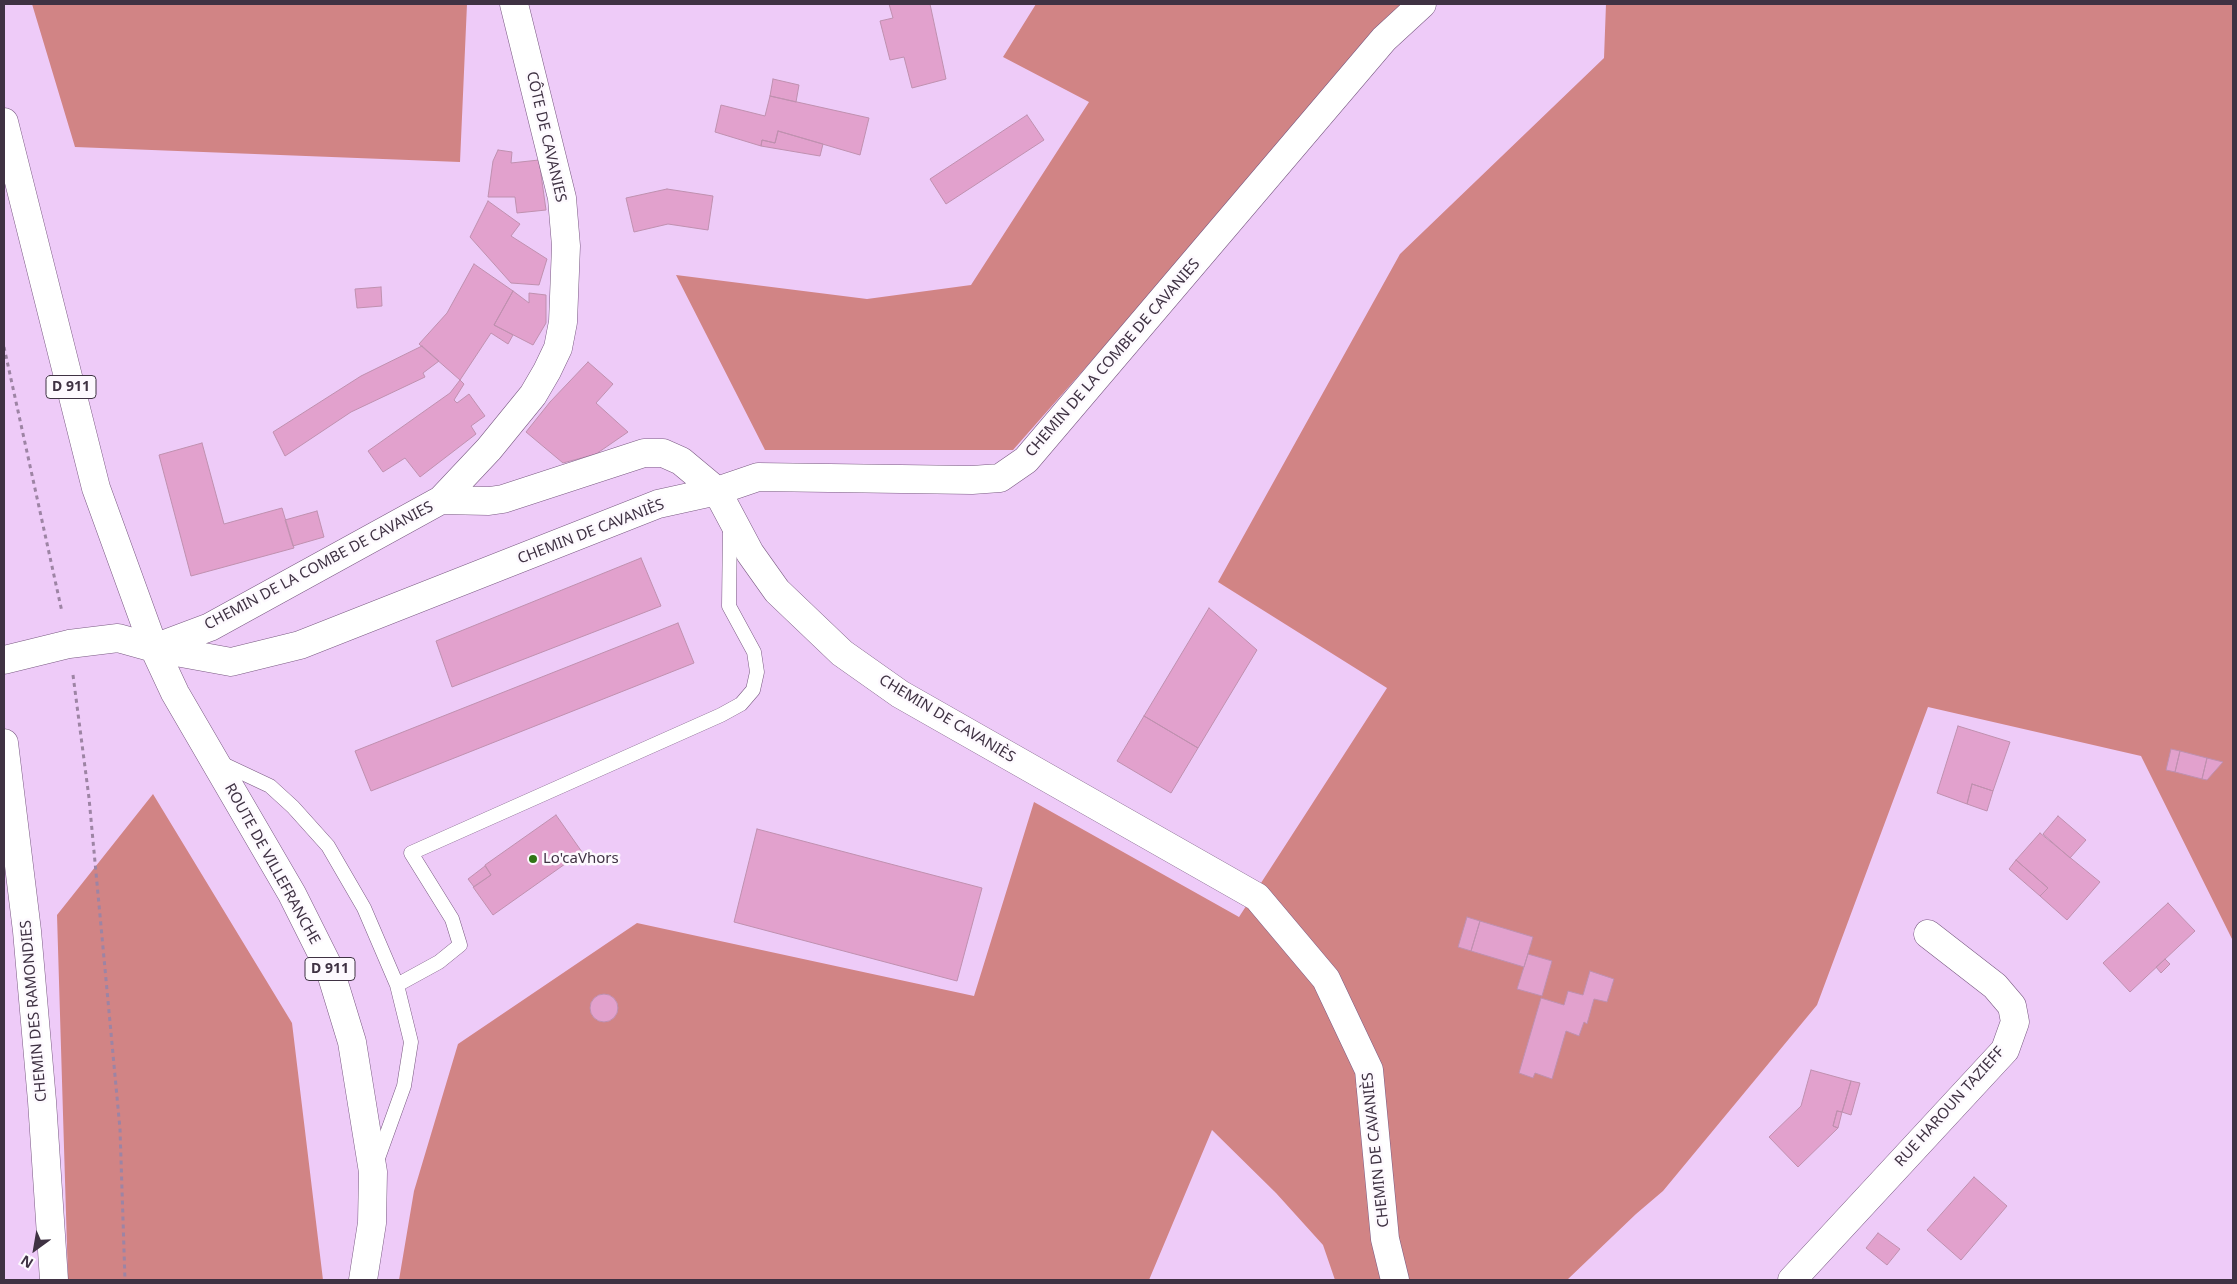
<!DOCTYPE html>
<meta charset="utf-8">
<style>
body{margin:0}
#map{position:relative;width:2237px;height:1284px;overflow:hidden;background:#eecbf8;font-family:"Noto Sans",sans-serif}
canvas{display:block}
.frame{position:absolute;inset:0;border:5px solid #3f3243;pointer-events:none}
.north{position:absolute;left:10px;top:1224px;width:50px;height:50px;-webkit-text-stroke:4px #fdf9fe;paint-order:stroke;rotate:212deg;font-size:14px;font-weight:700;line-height:20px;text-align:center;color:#3f3243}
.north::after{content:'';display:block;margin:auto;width:18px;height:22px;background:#3f3243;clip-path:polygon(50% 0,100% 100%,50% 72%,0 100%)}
</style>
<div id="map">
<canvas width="2237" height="1284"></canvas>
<div class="frame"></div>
<div class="north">N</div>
</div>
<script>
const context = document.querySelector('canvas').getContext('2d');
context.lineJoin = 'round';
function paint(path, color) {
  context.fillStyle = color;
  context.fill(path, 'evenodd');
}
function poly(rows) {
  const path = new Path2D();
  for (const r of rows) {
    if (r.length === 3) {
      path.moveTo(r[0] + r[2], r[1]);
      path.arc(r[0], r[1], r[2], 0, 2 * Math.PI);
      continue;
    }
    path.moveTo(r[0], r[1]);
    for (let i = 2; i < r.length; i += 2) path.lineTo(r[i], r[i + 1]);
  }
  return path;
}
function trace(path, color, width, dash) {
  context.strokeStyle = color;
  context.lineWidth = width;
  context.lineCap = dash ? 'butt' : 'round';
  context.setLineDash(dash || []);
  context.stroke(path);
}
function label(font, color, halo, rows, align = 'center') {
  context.font = font + ' "Noto Sans",sans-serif';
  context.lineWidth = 5;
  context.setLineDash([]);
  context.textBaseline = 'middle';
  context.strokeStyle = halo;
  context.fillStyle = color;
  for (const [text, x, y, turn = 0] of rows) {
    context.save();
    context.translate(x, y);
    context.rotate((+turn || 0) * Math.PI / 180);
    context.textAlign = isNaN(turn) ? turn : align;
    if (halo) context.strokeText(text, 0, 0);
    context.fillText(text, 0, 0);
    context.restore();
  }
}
const forest = poly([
 [32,4,467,4,460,162,75,147],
 [1036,4,1406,4,1013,450,765,450,676,275,867,299,971,285,1089,102,1003,57],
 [1606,4,2233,4,2233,941,2141,756,1928,707,1817,1005,1663,1191,1636,1214,1567,1280,1335,1280,1323,1245,1276,1193,1212,1130,1149,1280,399,1280,414,1191,458,1044,637,923,974,996,1034,802,1239,917,1387,688,1218,582,1400,254,1604,58],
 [153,794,292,1023,323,1280,68,1280,57,915]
]);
const building = poly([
 [889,4,930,4,946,79,912,88,904,57,890,60,880,21,893,18,889,4],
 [773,79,799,85,796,102,770,96,773,79],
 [770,96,869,118,860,155,778,131,775,143,762,140,761,146,715,132,721,105,765,116,770,96],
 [1027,115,1044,140,946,204,930,179,1027,115],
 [778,131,823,144,820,156,761,146,762,140,775,143,778,131],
 [498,150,512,152,511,163,539,160,546,210,517,213,515,197,488,197,493,161,498,150],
 [667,189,713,196,708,230,668,224,634,232,626,198,667,189],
 [488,201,520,224,511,236,547,259,539,285,511,283,470,237,488,201],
 [474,264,513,291,494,325,513,335,508,344,491,333,460,380,419,344,447,313,474,264],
 [381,287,382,306,357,308,355,289,381,287],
 [513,291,529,303,529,293,546,295,546,323,533,345,494,325,513,291],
 [422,346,439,361,423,373,425,377,351,412,285,456,273,432,361,376,422,346],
 [588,362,613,384,596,403,628,432,596,454,563,463,526,432,550,402,588,362],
 [460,380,464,384,454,400,457,403,469,394,485,416,471,426,476,434,420,477,405,458,383,472,368,451,450,393,460,380],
 [202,443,224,524,282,508,294,548,191,576,159,455,202,443],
 [317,511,324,537,293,546,285,520,317,511],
 [641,558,661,606,452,687,436,641,641,558],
 [1209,608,1257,650,1198,748,1144,716,1209,608],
 [678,623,694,663,371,791,355,751,678,623],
 [1144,716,1198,748,1171,793,1117,761,1144,716],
 [1958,726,2010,742,1993,791,1972,784,1967,804,1937,793,1958,726],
 [2171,749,2180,751,2175,772,2166,770,2171,749],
 [2180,751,2207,758,2202,779,2175,772,2180,751],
 [2207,758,2223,762,2207,780,2202,779,2207,758],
 [1972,784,1993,791,1987,811,1967,804,1972,784],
 [556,815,582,852,493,915,473,887,491,875,485,865,556,815],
 [2058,816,2086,840,2070,858,2043,834,2058,816],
 [757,829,982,888,957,981,734,922,757,829],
 [2040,833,2100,882,2067,920,2040,896,2048,888,2016,860,2040,833],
 [2016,860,2048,888,2040,896,2009,869,2016,860],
 [485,866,491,875,474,887,468,879,485,866],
 [2168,903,2195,931,2130,992,2103,963,2168,903],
 [1467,917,1480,921,1471,951,1458,947,1467,917],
 [1480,921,1533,937,1524,967,1471,951,1480,921],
 [1528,954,1552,961,1542,996,1517,989,1528,954],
 [2165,959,2170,964,2161,973,2156,967,2165,959],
 [1590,971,1614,979,1607,1002,1594,999,1587,1024,1584,1022,1579,1036,1566,1031,1552,1079,1535,1073,1533,1078,1519,1073,1541,998,1564,1005,1568,991,1583,995,1590,971],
 [604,1008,14],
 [1811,1070,1851,1081,1842,1112,1837,1111,1833,1126,1838,1128,1798,1167,1769,1137,1801,1106,1811,1070],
 [1851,1081,1860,1083,1851,1115,1842,1112,1851,1081],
 [1837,1111,1842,1112,1838,1128,1833,1126,1837,1111],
 [1974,1177,2007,1206,1961,1260,1927,1230,1974,1177],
 [1878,1233,1900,1249,1887,1265,1866,1248,1878,1233]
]);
const path = poly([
 [4,347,62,612],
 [73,675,89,798,120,1129,125,1280]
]);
const lane = poly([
 [219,762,270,786,293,807,328,846,364,908,397,985,411,1042,404,1086,377,1161],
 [397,985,439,962,460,945,452,919,411,853,721,715,741,704,753,690,757,672,754,652,729,606,730,525]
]);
const street = poly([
 [441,500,489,449,533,395,547,371,558,348,563,322,566,246,562,198,514,4],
 [154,648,210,627,441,500,489,501,503,499,644,453,663,453,681,461,717,491,750,553,777,591,842,653,900,694,1257,897,1326,979,1369,1070,1385,1239,1395,1280],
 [4,660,69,644,118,638,154,648,231,662,300,645,658,504,717,491,758,477,972,480,1000,478,1026,460,1384,39,1422,4],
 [4,743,27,931,42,1101,54,1280],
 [1792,1280,2005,1050,2015,1022,2012,1006,1995,986,1928,934]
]);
const primary = poly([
 [4,122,96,488,154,648,175,693,292,894,330,970,352,1042,373,1172,372,1223,363,1280]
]);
const markers = [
 [533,859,5,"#307515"]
];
const shields = [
 [71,387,50],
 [330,969,50]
];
const shieldNames = [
 ["D 911",71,387],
 ["D 911",330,969]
];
const streetNames = [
 ["CÔTE DE CAVANIES",546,137,77],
 ["CHEMIN DE LA COMBE DE CAVANIES",1113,358,-49],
 ["CHEMIN DE CAVANIÈS",591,532,-21],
 ["CHEMIN DE LA COMBE DE CAVANIES",319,566,-28],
 ["CHEMIN DE CAVANIÈS",947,719,31],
 ["ROUTE DE VILLEFRANCHE",272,864,61],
 ["CHEMIN DES RAMONDIES",34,1011,-95],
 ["RUE HAROUN TAZIEFF",1950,1107,-48],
 ["CHEMIN DE CAVANIÈS",1376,1150,-96]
];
const poiNames = [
 ["Lo'caVhors",543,859]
];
paint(forest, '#d18485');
paint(building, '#e2a1cd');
trace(building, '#bf90af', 1);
trace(lane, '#795a82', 15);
trace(street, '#795a82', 29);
trace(primary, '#795a82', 29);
trace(path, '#9d84a4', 3, [4, 4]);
trace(lane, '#fff', 14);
trace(street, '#fff', 28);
trace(primary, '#fff', 28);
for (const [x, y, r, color] of markers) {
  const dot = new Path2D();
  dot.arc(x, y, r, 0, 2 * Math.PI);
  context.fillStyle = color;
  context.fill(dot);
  trace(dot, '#fdf9fe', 2);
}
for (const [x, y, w] of shields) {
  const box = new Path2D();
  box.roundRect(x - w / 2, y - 11.5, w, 23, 4);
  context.fillStyle = '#fdf9fe';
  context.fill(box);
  trace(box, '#3f3243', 1);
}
label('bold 14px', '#3f3243', null, shieldNames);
label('15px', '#3f3243', '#fdf9fe', streetNames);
label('15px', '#3f3243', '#fdf9fe', poiNames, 'left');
</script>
